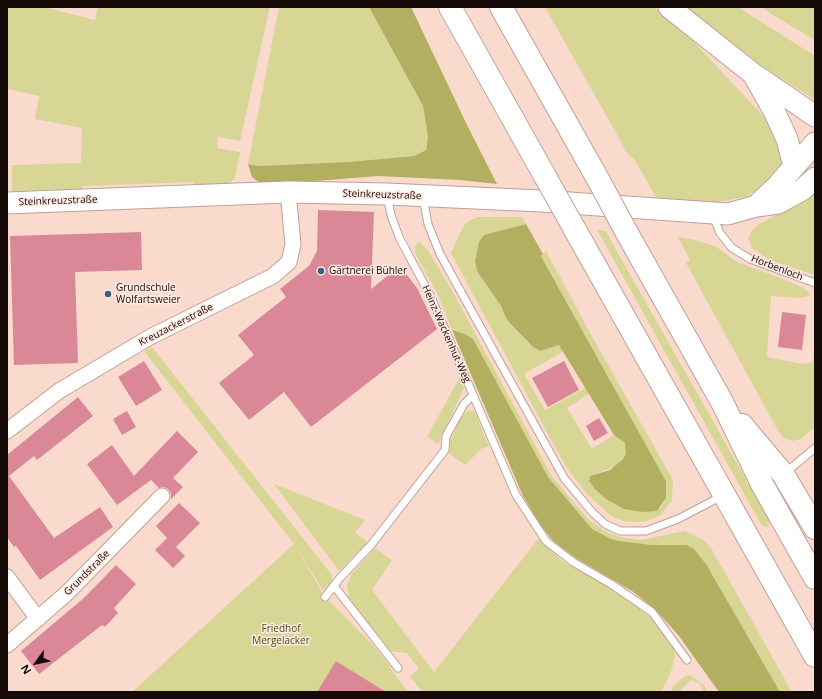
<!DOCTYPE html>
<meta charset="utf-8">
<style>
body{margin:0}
#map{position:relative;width:822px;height:699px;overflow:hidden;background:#fbdace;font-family:"Open Sans",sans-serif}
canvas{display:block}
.frame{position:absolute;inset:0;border:8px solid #150a07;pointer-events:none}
.north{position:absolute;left:16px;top:643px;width:40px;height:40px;-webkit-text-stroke:3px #ffeae3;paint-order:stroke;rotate:237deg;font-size:11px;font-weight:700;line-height:16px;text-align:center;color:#150a07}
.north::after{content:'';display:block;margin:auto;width:14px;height:18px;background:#150a07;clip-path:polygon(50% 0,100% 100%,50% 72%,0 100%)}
</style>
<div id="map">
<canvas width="822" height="699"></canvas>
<div class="frame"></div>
<div class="north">N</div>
</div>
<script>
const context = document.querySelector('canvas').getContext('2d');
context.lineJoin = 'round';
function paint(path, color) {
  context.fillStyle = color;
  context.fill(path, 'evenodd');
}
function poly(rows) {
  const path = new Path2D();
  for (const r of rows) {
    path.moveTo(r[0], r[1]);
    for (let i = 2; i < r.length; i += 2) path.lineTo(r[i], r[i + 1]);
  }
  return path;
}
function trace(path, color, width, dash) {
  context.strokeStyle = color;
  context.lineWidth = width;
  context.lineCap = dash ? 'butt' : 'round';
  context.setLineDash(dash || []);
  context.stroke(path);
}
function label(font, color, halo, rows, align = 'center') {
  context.font = font + ' "Open Sans",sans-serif';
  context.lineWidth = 3;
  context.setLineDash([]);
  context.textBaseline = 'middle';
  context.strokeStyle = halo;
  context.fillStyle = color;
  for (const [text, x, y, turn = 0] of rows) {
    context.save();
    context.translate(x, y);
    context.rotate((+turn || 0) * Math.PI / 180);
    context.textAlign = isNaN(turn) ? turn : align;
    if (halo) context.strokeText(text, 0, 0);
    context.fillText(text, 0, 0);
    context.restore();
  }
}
const green = poly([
 [7,7,44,7,95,20,98,7,270,7,240,141,218,137,217,148,240,152,235,178,230,183,194,187,193,182,83,186,82,190,12,191,12,165,81,163,82,128,35,119,39,96,7,89],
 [279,7,369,7,423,106,428,137,426,150,414,156,348,162,258,166,248,164],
 [545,7,654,7,695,43,776,130,782,161,780,168,765,186,745,197,712,203,657,199,633,157,629,156],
 [684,7,738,7,815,56,815,100,762,66],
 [762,7,815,7,815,40,771,14],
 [815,189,815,275,770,260,752,248,748,238,752,230,759,224,794,206],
 [477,217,522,217,526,224,484,235,477,271,501,306,507,320,533,347,540,351,559,345,564,351,524,374,545,410,585,388,590,393,567,408,592,449,614,435,625,443,627,450,626,454,616,466,590,476,589,481,606,499,624,509,661,508,666,498,666,481,541,255,546,251,594,340,673,480,672,500,661,515,646,521,638,522,623,521,611,516,587,494,569,471,557,451,451,253,462,229,466,223],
 [597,230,606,231,610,239,770,522,768,527,762,526],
 [678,237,691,239,715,246,737,262,783,279,802,287,810,293,809,296,800,298,771,296,767,357,802,364,813,362,815,343,815,427,801,439,792,441,784,438,780,434,686,263,690,260],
 [419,241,429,252,453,292,551,475,568,496,589,520,603,530,619,537,640,540,685,531,704,540,711,548,792,692,780,692,706,564,694,549,687,545,652,545,611,540,592,529,586,523,548,477,465,334,452,330,437,293,415,253,415,247],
 [152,347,332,575,331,582,323,590,294,544,144,351],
 [461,375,464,388,438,444,427,437],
 [472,410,475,412,489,447,482,448,465,465,449,453,450,441,462,416,467,411],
 [274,484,365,520,355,533,368,542,339,571],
 [538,539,562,561,626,597,654,621,667,636,673,647,675,656,671,672,661,692,418,692,421,690,410,676,419,669,407,653,390,651,349,598,347,585,352,573,375,548,392,560,372,590,434,672],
 [294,544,325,597,374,646,408,692,132,692],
 [690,675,704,685,708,692,704,692,699,683,691,680,679,692,671,692,674,685,685,676]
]);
const forest = poly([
 [369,7,411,7,467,125,497,184,460,180,378,176,266,185,261,184,252,177,248,164,258,166,348,162,414,156,426,150,428,137,423,106],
 [526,224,543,254,541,256,666,481,666,498,657,511,642,512,624,509,606,499,595,489,589,481,590,476,610,470,622,460,626,454,625,443,614,435,559,345,540,351,533,347,507,320,501,306,477,271,475,261,479,242,484,235],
 [452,330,465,334,473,339,548,477,592,529,611,539,619,541,652,545,687,545,694,549,706,564,780,692,719,692,679,636,655,609,632,591,576,558,554,542,541,526,523,496]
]);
const building = poly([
 [318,210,374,212,371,289,400,266,417,288,437,329,311,427,284,392,249,420,219,383,254,355,238,335,286,297,280,289,309,266,317,251],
 [141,232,142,270,75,272,78,363,14,365,10,236],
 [782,312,806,315,802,350,778,347],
 [144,361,162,390,136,406,118,377],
 [564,361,579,390,548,407,532,378],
 [78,397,93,416,37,460,34,456,9,476,54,538,100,507,113,527,40,580,16,546,14,547,7,537,7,455],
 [127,411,136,427,122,435,113,419],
 [599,418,608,433,594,441,586,426],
 [177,431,198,452,173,478,183,487,171,499,171,493,168,489,164,487,159,488,151,480,117,505,87,464,112,445,134,476],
 [179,503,200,523,176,547,185,556,173,568,155,550,167,538,156,526],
 [116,565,136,584,114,608,118,613,105,627,102,625,39,674,21,651,85,597],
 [336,661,386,692,317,692]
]);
const lane = poly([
 [387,195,391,215,399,237,431,297,516,495,546,541,573,562,611,584,652,612,687,660],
 [423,197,428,224,440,254,564,478,592,512,605,524,620,531,646,531,678,519,722,496],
 [713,216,720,233,732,248,750,259,815,283],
 [785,473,815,448],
 [334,586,398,668],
 [325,597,339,579,371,545,445,450,446,436,464,404,473,395]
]);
const street = poly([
 [7,431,59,391,150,337,273,276,289,262,293,244,288,192],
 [7,577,38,619],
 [7,645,66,594,162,496]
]);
const secondary = poly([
 [669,7,752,73,815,116],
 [756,79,775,113,787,139,794,166],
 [7,203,288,192,387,194,541,201,728,214,756,206,778,203,802,190,815,178],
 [756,206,778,185,815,143]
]);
const highway = poly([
 [450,7,546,178],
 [501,7,599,181],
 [574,228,815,656],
 [627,233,722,402,762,484,815,578],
 [742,425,783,474,815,528]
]);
const highwayBridge = poly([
 [546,178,574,228],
 [599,181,627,233]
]);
const markers = [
 [321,271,4,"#316581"],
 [108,294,4,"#316581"]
];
const streetNames = [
 ["Steinkreuzstraße",382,195,2],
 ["Steinkreuzstraße",58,201,-2],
 ["Horbenloch",777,268,21],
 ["Kreuzackerstraße",176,325,-27],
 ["Heinz-Wackenhut-Weg",446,334,66],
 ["Grundstraße",87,573,-45]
];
const poiNames = [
 ["Gärtnerei Bühler",329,271],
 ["Grundschule",116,288],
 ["Wolfartsweier",116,300]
];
const parkNames = [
 ["Friedhof",281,629],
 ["Mergelacker",281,641]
];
paint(green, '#d7d695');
paint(forest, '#b2af60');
paint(building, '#da8898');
trace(lane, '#bfa095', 9);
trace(street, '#bfa095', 17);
trace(secondary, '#bfa095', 23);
trace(highway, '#bfa095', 24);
trace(lane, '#fff', 7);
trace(street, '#fff', 15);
trace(secondary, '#fff', 21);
trace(highway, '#fff', 22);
trace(highwayBridge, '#bfa095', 24, []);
trace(highwayBridge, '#fff', 22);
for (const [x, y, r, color] of markers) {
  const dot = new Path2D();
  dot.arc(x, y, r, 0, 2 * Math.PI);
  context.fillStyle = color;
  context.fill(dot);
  trace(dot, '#ffeae3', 1.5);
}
label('10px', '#150a07', '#ffeae3', streetNames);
label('10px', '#150a07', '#ffeae3', poiNames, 'left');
label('10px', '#4e4b0d', '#ffeae3', parkNames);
</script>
